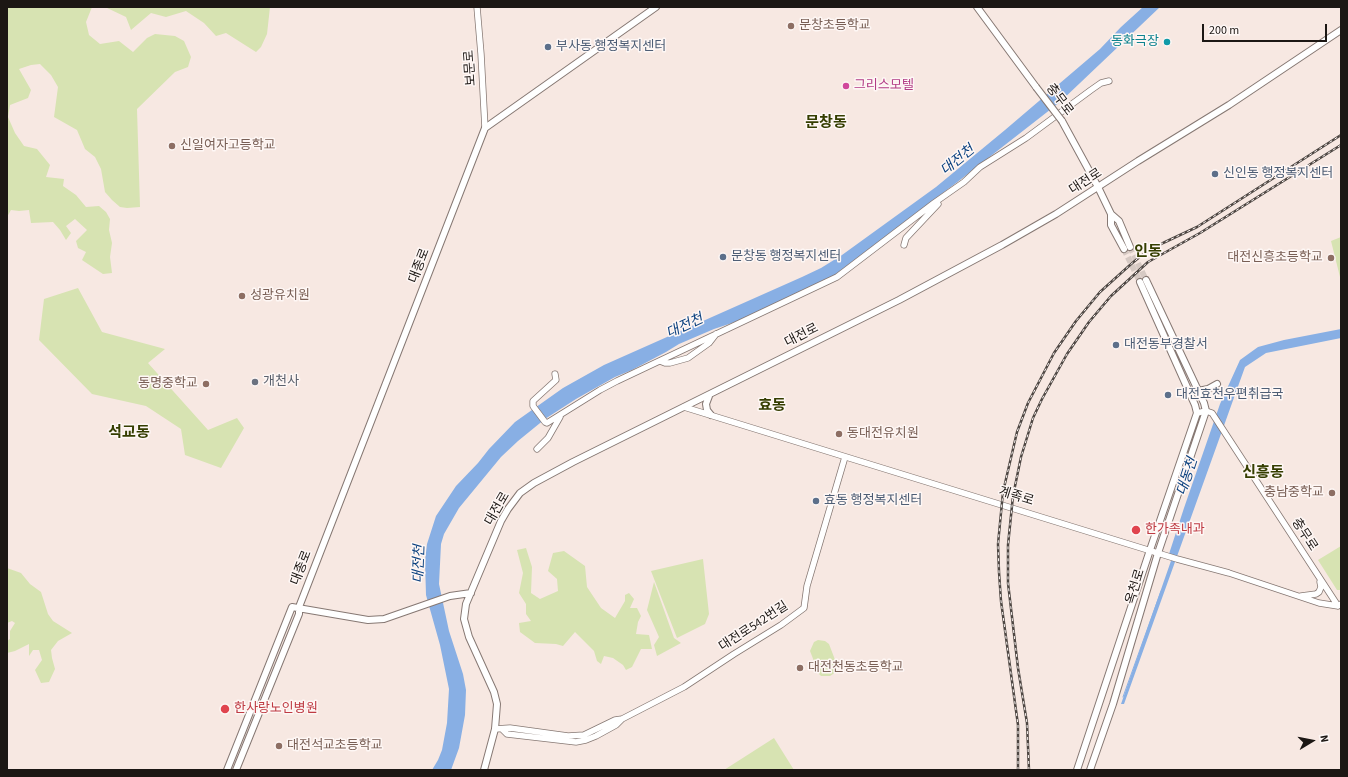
<!DOCTYPE html>
<meta charset="utf-8">
<style>
body{margin:0}
#map{position:relative;width:1348px;height:777px;overflow:hidden;background:#f7e8e2;font-family:"Source Sans 3",sans-serif}
canvas{display:block}
.frame{position:absolute;inset:0;border:8px solid #1c1714;pointer-events:none}
.north{position:absolute;left:1292px;top:721px;width:40px;height:40px;-webkit-text-stroke:3px #fef7f5;paint-order:stroke;rotate:80deg;font-size:11px;font-weight:700;line-height:16px;text-align:center;color:#1c1714}
.north::after{content:'';display:block;margin:auto;width:14px;height:18px;background:#1c1714;clip-path:polygon(50% 0,100% 100%,50% 72%,0 100%)}
.scale{position:absolute;left:1202px;top:24px;width:125px;height:18px;box-sizing:border-box;border:2px solid #1c1714;border-top:0;padding-left:5px;font-size:12px;line-height:14px;white-space:nowrap;color:#1c1714;-webkit-text-stroke:3px #fef7f5;paint-order:stroke}
</style>
<div id="map">
<canvas width="1348" height="777"></canvas>
<div class="frame"></div>
<div class="north">N</div>
<div class="scale">200 m</div>
</div>
<script>
const context = document.querySelector('canvas').getContext('2d');
context.lineJoin = 'round';
function paint(path, color) {
  context.fillStyle = color;
  context.fill(path, 'evenodd');
}
function poly(rows) {
  const path = new Path2D();
  for (const r of rows) {
    path.moveTo(r[0], r[1]);
    for (let i = 2; i < r.length; i += 2) path.lineTo(r[i], r[i + 1]);
  }
  return path;
}
function trace(path, color, width, dash) {
  context.strokeStyle = color;
  context.lineWidth = width;
  context.lineCap = dash ? 'butt' : 'round';
  context.setLineDash(dash || []);
  context.stroke(path);
}
function label(font, color, halo, rows, align = 'center') {
  context.font = font + ' "Source Sans 3","Noto Sans KR",sans-serif';
  context.lineWidth = 3;
  context.setLineDash([]);
  context.textBaseline = 'middle';
  context.strokeStyle = halo;
  context.fillStyle = color;
  for (const [text, x, y, turn = 0] of rows) {
    context.save();
    context.translate(x, y);
    context.rotate((+turn || 0) * Math.PI / 180);
    context.textAlign = isNaN(turn) ? turn : align;
    if (halo) context.strokeText(text, 0, 0);
    context.fillText(text, 0, 0);
    context.restore();
  }
}
const green = poly([
 [7,7,92,7,86,22,89,35,100,44,119,41,133,52,147,38,155,34,175,36,184,41,191,57,188,67,175,72,137,109,140,207,127,208,120,207,112,200,105,192,101,169,95,157,85,149,77,130,54,117,58,87,51,75,40,64,31,65,19,69,31,90,28,98,10,105,8,117,15,133,24,146,37,149,50,165,46,177,64,179,63,186,76,195,86,207,99,206,106,212,110,219,109,230,112,243,110,257,112,273,103,274,82,260,86,252,78,248,76,241,87,230,75,219,66,226,71,233,66,240,60,230,53,222,31,223,29,210,19,211,11,210,7,217],
 [105,7,270,7,267,34,261,47,256,52,226,33,216,36,204,23,186,11,166,17,151,13,131,30,126,17],
 [1341,237,1341,281,1331,241],
 [78,288,102,332,165,349,148,363,208,430,237,418,244,428,221,468,185,455,181,429,146,406,92,394,39,340,44,299],
 [1341,546,1341,590,1337,590,1318,560],
 [526,548,532,567,531,593,540,599,558,591,557,579,548,571,553,553,564,551,585,566,587,587,601,608,615,618,625,601,625,595,629,593,634,599,630,608,637,608,641,616,638,622,636,634,649,635,652,649,641,649,632,667,626,670,623,665,613,658,604,656,601,664,597,661,594,651,575,632,563,646,556,644,535,643,520,632,519,623,531,621,526,614,526,604,519,593,523,573,517,550],
 [703,559,709,614,705,624,677,638,651,571],
 [7,568,21,573,30,584,41,592,48,614,53,621,72,633,58,641,51,650,52,658,55,669,49,682,41,683,35,670,42,660,39,650,33,650,29,656,29,644,15,651,7,653,7,641,10,639,10,631,15,623,12,621,7,623],
 [654,582,674,638,681,643,657,656,654,645,659,637,647,610],
 [818,640,825,641,829,644,837,665,836,672,830,676,821,676,819,674,810,651,814,642],
 [774,738,794,770,724,770]
]);
const water = poly([
 [1143,7,1160,7,1060,102,960,180,832,277,735,322,714,329,679,344,666,352,632,370,615,377,576,399,545,419,518,441,501,457,459,508,444,534,441,544,439,584,449,631,463,674,466,690,465,715,459,748,451,770,432,770,438,760,442,750,447,723,449,689,440,645,426,595,425,561,427,544,436,516,456,486,478,463,489,449,515,422,563,388,604,365,802,277,821,268,842,255,936,187,1005,130,1100,49,1121,27],
 [1341,329,1341,338,1266,353,1245,367,1124,704,1121,704,1172,558,1169,554,1184,508,1220,404,1240,360,1258,347,1284,340]
]);
const stream = poly([
 [1123,697,1161,591]
]);
const primaryTunnel = poly([
 [1130,247,1146,280],
 [1124,249,1140,282]
]);
const secondary = poly([
 [477,7,481,54,485,128],
 [904,245,906,238,938,204],
 [660,361,665,363,670,363,688,358,709,343,716,334],
 [555,374,556,380,533,401,533,406,545,422,547,423,600,390,617,381,837,277,934,203,964,182,980,167,1026,138,1091,90,1101,83,1109,81],
 [684,407,1177,559,1229,573,1319,603,1338,606,1341,604],
 [1197,413,1206,411,1212,413,1338,606],
 [537,449,548,438,560,417],
 [1301,596,1316,594,1319,592,1321,587,1320,582],
 [495,729,510,728,568,736,584,735,615,720,622,719,684,687,734,654,781,625,804,608,807,586,845,457],
 [502,729,507,734,576,742,586,740,596,736,616,725,622,719]
]);
const primary = poly([
 [977,7,1036,87],
 [1062,121,1098,187,1111,214,1111,225,1124,249],
 [1111,214,1119,221,1130,247],
 [1198,391,1208,389,1217,384],
 [709,396,706,404,707,410,711,415],
 [227,770,292,607,368,620,384,619,450,596,471,593],
 [236,770,299,614,299,607,485,128,656,7],
 [484,770,495,729,497,704,494,692,469,637,464,619,466,604,501,521,508,509,520,493,534,483,573,462,899,300,1002,245,1056,214,1138,161,1229,105,1341,30],
 [1077,770,1150,550,1197,413,1195,405,1140,282],
 [1090,770,1113,704,1158,553,1206,411,1204,403,1146,280]
]);
const rail = poly([
 [1018,770,1018,725,1001,601,999,572,998,544,1003,492,1017,432,1028,403,1054,353,1076,321,1100,292,1130,265,1142,255,1163,243,1197,227,1341,135],
 [1029,770,1027,723,1018,668,1008,583,1008,545,1013,496,1021,457,1033,418,1042,399,1067,354,1089,322,1111,296,1148,262,1200,233,1341,145]
]);
const primaryBridge = poly([
 [1036,87,1062,121]
]);
const markers = [
 [791,26,4,"#8d6e63"],
 [1167,42,4,"#0f9aa8"],
 [548,47,4,"#5c6f8a"],
 [846,86,4,"#d1479c"],
 [172,146,4,"#8d6e63"],
 [1215,174,4,"#5c6f8a"],
 [723,257,4,"#5c6f8a"],
 [1331,258,4,"#8d6e63"],
 [242,296,4,"#8d6e63"],
 [1116,345,4,"#5c6f8a"],
 [255,382,4,"#6b7280"],
 [206,384,4,"#8d6e63"],
 [1168,395,4,"#5c6f8a"],
 [839,434,4,"#8d6e63"],
 [1332,493,4,"#8d6e63"],
 [816,501,4,"#5c6f8a"],
 [1136,530,5,"#e0444e"],
 [800,668,4,"#8d6e63"],
 [225,709,5,"#e0444e"],
 [279,746,4,"#8d6e63"]
];
const educationNames = [
 ["문창초등학교",799,26],
 ["신일여자고등학교",180,146],
 ["대전신흥초등학교",1323,258,"right"],
 ["성광유치원",250,296],
 ["동명중학교",198,384,"right"],
 ["동대전유치원",847,434],
 ["충남중학교",1324,493,"right"],
 ["대전천동초등학교",808,668],
 ["대전석교초등학교",287,746]
];
const cultureNames = [
 ["동화극장",1159,42]
];
const serviceNames = [
 ["부사동 행정복지센터",556,47],
 ["신인동 행정복지센터",1223,174],
 ["문창동 행정복지센터",731,257],
 ["대전동부경찰서",1124,345],
 ["대전효천우편취급국",1176,395],
 ["효동 행정복지센터",824,501]
];
const streetNames = [
 ["보문로",471,68,-94],
 ["충무로",1059,100,53],
 ["대전로",1086,182,-33],
 ["대종로",420,266,-69],
 ["대전로",802,336,-27],
 ["계족로",1016,497,17],
 ["대전로",498,509,-60],
 ["충무로",1304,535,57],
 ["대종로",302,568,-69],
 ["옥천로",1136,587,-73],
 ["대전로542번길",754,627,-33]
];
const hotelNames = [
 ["그리스모텔",854,86]
];
const worshipNames = [
 ["개천사",263,382]
];
const healthNames = [
 ["한가족내과",1145,530],
 ["한사랑노인병원",234,709]
];
const waterNames = [
 ["대전천",958,161,-39],
 ["대전천",685,327,-25],
 ["대동천",1188,477,-72],
 ["대전천",420,564,-88]
];
const quarterNames = [
 ["문창동",826,124],
 ["인동",1148,253],
 ["효동",772,407],
 ["석교동",129,434],
 ["신흥동",1263,474]
];
paint(green, '#d7e3b2');
paint(water, '#88afe4');
trace(stream, '#88afe4', 1);
trace(primaryTunnel, '#d6c9c3', 6, [6, 3]);
trace(secondary, '#867873', 7);
trace(primary, '#867873', 8);
trace(secondary, '#fff', 5.5);
trace(primary, '#fff', 6);
trace(rail, '#4d4642', 2.5);
trace(rail, '#fef7f5', 1, [3]);
trace(primaryBridge, '#867873', 8, []);
trace(primaryBridge, '#fff', 6);
for (const [x, y, r, color] of markers) {
  const dot = new Path2D();
  dot.arc(x, y, r, 0, 2 * Math.PI);
  context.fillStyle = color;
  context.fill(dot);
  trace(dot, '#fef7f5', 1.5);
}
label('13px', '#785e54', '#fef7f5', educationNames, 'left');
label('13px', '#0d838f', '#fef7f5', cultureNames, 'right');
label('13px', '#4e5e75', '#fef7f5', serviceNames, 'left');
label('13px', '#1c1714', '#fef7f5', streetNames);
label('13px', '#b23c85', '#fef7f5', hotelNames, 'left');
label('13px', '#5b616d', '#fef7f5', worshipNames, 'left');
label('13px', '#be3a42', '#fef7f5', healthNames, 'left');
label('italic 14px', '#0b417f', '#fef7f5', waterNames);
label('bold 15px', '#353e01', '#fef7f5', quarterNames);
</script>
